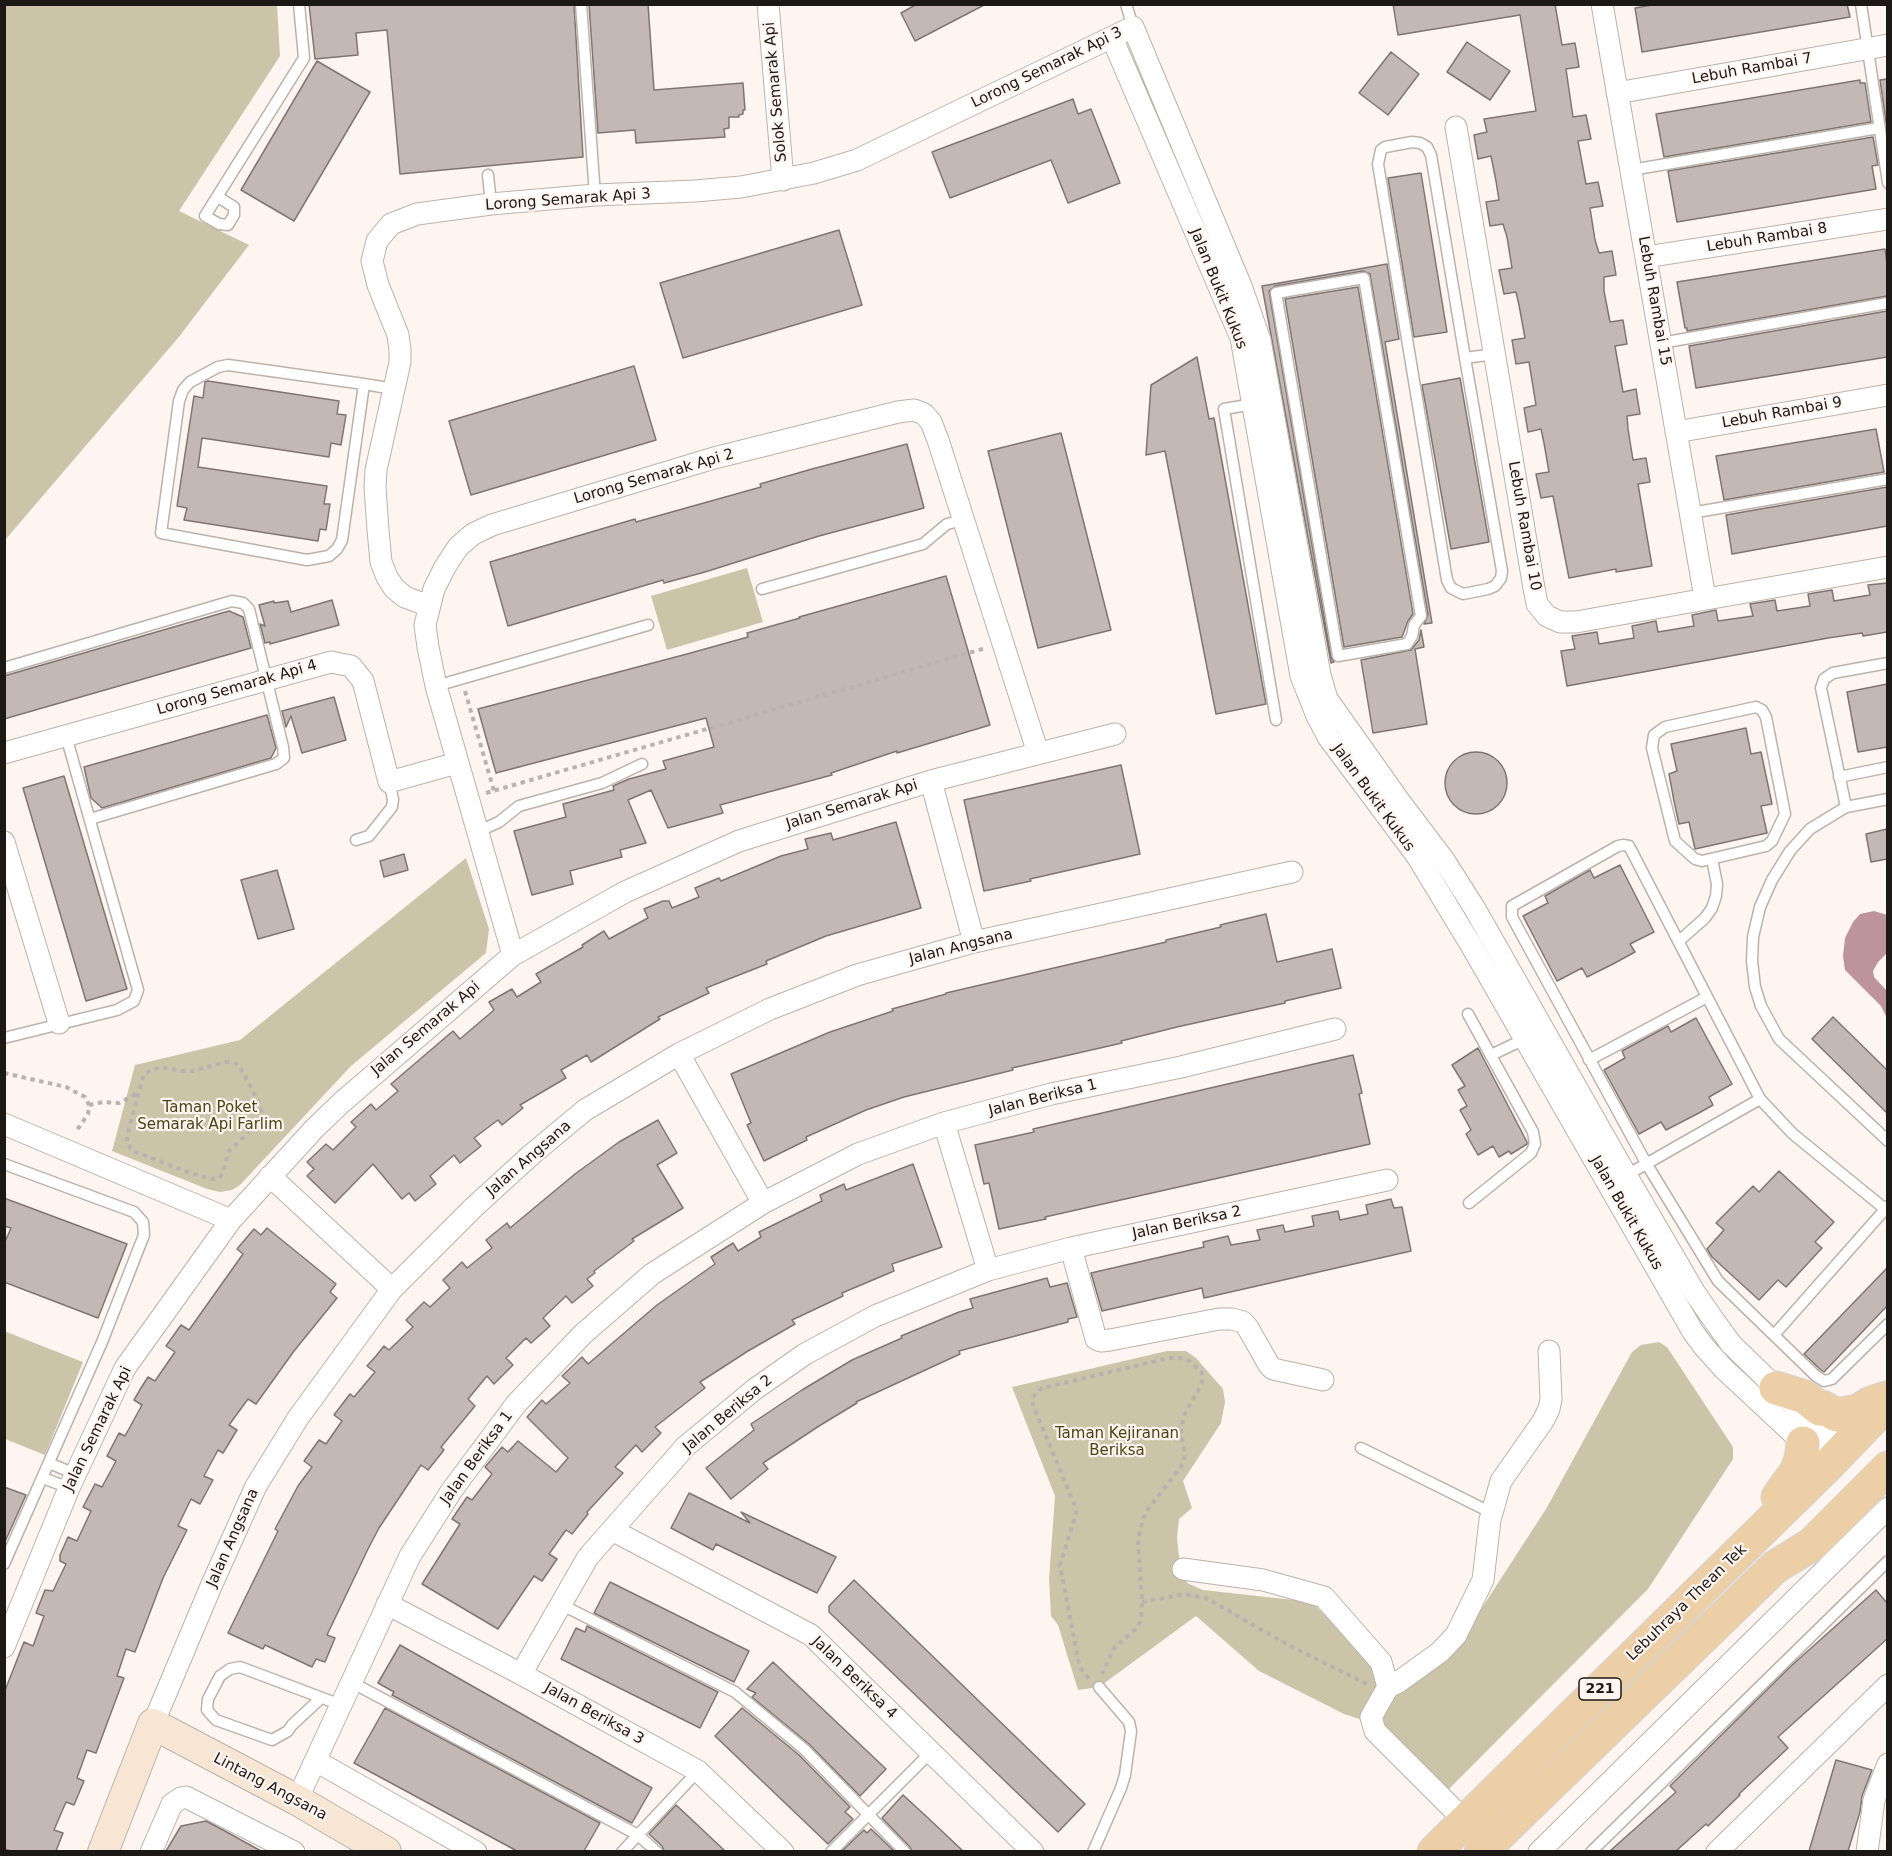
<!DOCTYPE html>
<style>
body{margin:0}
#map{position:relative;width:1892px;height:1856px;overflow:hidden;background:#fef5f0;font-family:"DejaVu Sans",sans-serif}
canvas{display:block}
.frame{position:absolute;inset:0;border:6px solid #1c1816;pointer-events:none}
</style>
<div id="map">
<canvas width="1892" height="1856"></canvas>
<div class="frame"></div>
</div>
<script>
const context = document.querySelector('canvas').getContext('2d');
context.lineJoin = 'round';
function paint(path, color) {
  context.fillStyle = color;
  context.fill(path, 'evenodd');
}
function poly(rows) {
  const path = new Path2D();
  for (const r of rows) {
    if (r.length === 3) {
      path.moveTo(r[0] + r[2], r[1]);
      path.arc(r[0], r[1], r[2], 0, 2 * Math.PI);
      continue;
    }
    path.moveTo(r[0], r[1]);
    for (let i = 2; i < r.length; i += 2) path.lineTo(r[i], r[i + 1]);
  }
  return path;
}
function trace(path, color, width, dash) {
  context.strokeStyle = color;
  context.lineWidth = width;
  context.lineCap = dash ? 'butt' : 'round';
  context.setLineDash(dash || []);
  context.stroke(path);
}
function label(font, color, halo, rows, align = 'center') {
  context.font = font + ' "DejaVu Sans",sans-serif';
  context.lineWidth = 4.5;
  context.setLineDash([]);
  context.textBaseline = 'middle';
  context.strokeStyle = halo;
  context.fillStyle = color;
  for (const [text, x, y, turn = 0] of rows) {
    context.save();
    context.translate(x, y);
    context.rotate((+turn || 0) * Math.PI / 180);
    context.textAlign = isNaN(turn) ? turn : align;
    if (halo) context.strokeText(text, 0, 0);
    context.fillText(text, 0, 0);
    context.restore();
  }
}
const green = poly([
 [5,4,277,5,280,56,179,211,249,245,178,338,5,540],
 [747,568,763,622,667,650,651,596],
 [466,858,489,929,486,953,351,1066,240,1185,232,1190,220,1192,207,1189,112,1151,135,1065,240,1040],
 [4,1331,83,1362,45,1455,5,1439],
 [1659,1342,1667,1347,1733,1447,1733,1459,1648,1589,1446,1792,1383,1727,1344,1714,1259,1671,1196,1616,1099,1687,1078,1690,1058,1625,1051,1616,1049,1579,1055,1496,1012,1387,1167,1351,1186,1351,1196,1358,1223,1389,1225,1402,1221,1423,1183,1481,1192,1508,1179,1519,1177,1537,1179,1557,1187,1583,1203,1590,1303,1601,1316,1606,1368,1661,1393,1693,1454,1651,1546,1509,1632,1352,1641,1345]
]);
const water = poly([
 [1874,911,1887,915,1887,953,1878,962,1873,971,1874,977,1887,991,1887,1018,1881,1006,1845,970,1843,956,1845,938,1853,922,1860,914]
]);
const building = poly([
 [309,4,574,4,583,157,400,174,387,30,356,33,358,55,315,59,309,4],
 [589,4,648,4,654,90,743,83,745,110,743,110,743,114,739,115,739,117,729,117,729,128,724,129,725,137,636,143,635,130,598,133,589,4],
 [917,4,986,4,915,41,901,13,917,4],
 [1393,4,1555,4,1562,45,1575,43,1579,67,1566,69,1568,83,1573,117,1586,115,1591,139,1578,141,1586,184,1598,182,1603,206,1590,208,1595,240,1599,253,1612,251,1616,275,1604,277,1604,291,1610,322,1623,320,1627,344,1615,346,1623,392,1636,389,1638,402,1640,414,1627,416,1628,429,1633,460,1646,458,1650,482,1638,484,1652,566,1616,572,1616,569,1569,578,1553,496,1541,498,1536,474,1549,472,1544,443,1541,429,1528,432,1524,408,1536,405,1529,362,1516,364,1512,340,1525,338,1519,305,1516,292,1504,294,1499,270,1512,268,1507,237,1503,224,1490,226,1486,202,1499,200,1496,181,1491,156,1478,159,1474,135,1487,132,1484,119,1536,111,1520,15,1398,35,1393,4],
 [1658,4,1847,4,1850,17,1642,52,1635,8,1658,4],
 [1467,42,1510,71,1490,100,1447,72,1467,42],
 [1391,52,1419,74,1388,115,1359,93,1391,52],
 [317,61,370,92,294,221,241,190,317,61],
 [1887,79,1887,129,1880,80,1887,79],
 [1860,80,1860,83,1865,83,1871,122,1664,157,1656,114,1860,80],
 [1073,99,1078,114,1091,109,1120,183,1068,203,1051,160,950,198,932,152,1073,99],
 [1873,137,1878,165,1872,166,1876,189,1677,222,1668,171,1873,137],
 [1421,173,1447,332,1414,337,1388,178,1421,173],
 [839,230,862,305,683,358,660,283,839,230],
 [1885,249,1887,264,1887,296,1687,331,1687,328,1685,328,1677,282,1885,249],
 [1387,264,1399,339,1385,342,1432,623,1424,624,1428,615,1370,274,1363,271,1275,286,1269,291,1331,657,1334,662,1331,663,1262,286,1387,264],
 [1358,287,1413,614,1408,621,1402,637,1344,647,1285,299,1358,287],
 [1887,311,1887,357,1696,388,1689,346,1887,311],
 [1197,357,1209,419,1214,418,1266,704,1216,714,1165,451,1146,455,1151,385,1197,357],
 [634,366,656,440,471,495,449,421,634,366],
 [1460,378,1489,542,1451,549,1422,385,1460,378],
 [208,381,339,401,337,414,346,415,341,445,331,443,329,457,202,438,198,467,327,486,324,504,330,504,326,530,320,529,318,541,184,520,187,508,177,506,194,396,203,398,205,382,208,381],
 [1876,429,1884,472,1724,500,1716,456,1876,429],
 [1061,433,1111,630,1038,648,988,451,1061,433],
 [907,444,924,508,819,536,705,572,664,583,663,580,508,626,490,562,635,519,636,522,761,487,760,484,812,469,907,444],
 [1887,487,1887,526,1732,554,1726,515,1887,487],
 [946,576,990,725,897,753,897,751,831,773,832,775,720,805,723,813,668,828,651,790,628,800,646,843,620,850,622,857,570,871,573,884,532,895,514,831,566,817,563,804,614,790,613,786,629,779,666,769,663,761,714,747,706,718,496,773,478,709,687,654,748,637,747,633,800,618,799,617,946,576],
 [1887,583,1887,632,1863,636,1862,633,1828,638,1567,686,1561,651,1575,649,1572,636,1597,632,1599,644,1634,638,1632,626,1656,621,1658,632,1694,626,1692,615,1716,610,1718,621,1753,616,1750,604,1775,600,1777,611,1810,606,1808,594,1832,590,1834,601,1870,595,1868,585,1887,583],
 [332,600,339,625,270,644,270,642,265,643,260,624,265,626,259,605,274,601,274,603,288,601,291,612,332,600],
 [229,611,243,617,251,648,4,719,4,676,229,611],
 [1421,630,1424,647,1415,649,1427,724,1373,733,1361,660,1411,650,1419,640,1421,630],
 [1887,684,1887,747,1858,752,1847,692,1887,684],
 [334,697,346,740,302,753,291,716,286,727,282,711,334,697],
 [267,715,276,748,271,758,102,808,91,798,84,767,267,715],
 [1746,728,1751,754,1761,752,1772,804,1761,806,1767,833,1695,849,1689,822,1679,824,1674,801,1669,774,1677,771,1671,744,1746,728],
 [1476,783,31],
 [1121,765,1140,854,1030,879,1031,881,984,891,964,800,1121,765],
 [64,776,127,989,86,1001,23,788,64,776],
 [896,822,921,908,826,936,766,961,767,964,706,988,709,993,658,1017,660,1019,591,1062,587,1055,561,1070,566,1078,520,1105,523,1108,502,1125,498,1120,474,1138,481,1146,460,1163,454,1155,430,1176,436,1184,415,1201,409,1193,402,1199,373,1164,335,1203,307,1176,314,1169,307,1162,326,1144,333,1150,356,1127,351,1122,371,1104,376,1110,398,1091,391,1084,453,1031,460,1039,494,1010,489,1002,512,989,517,997,541,982,536,974,583,947,582,945,604,931,609,939,648,918,644,909,663,901,669,901,672,908,699,897,695,888,719,878,721,881,781,856,808,849,805,839,831,833,833,840,896,822],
 [1887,829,1887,859,1871,862,1866,834,1887,829],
 [404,854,408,870,384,877,380,861,404,854],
 [1620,865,1654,932,1630,944,1635,952,1613,964,1587,977,1582,968,1557,981,1523,916,1548,903,1545,896,1590,870,1594,878,1620,865],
 [277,870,294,929,258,939,241,880,277,870],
 [1266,914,1277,962,1332,949,1341,988,1285,1001,1285,1003,1177,1027,1121,1041,1122,1043,1012,1068,1013,1070,904,1097,866,1110,806,1137,807,1140,764,1161,747,1125,751,1123,731,1074,830,1032,893,1011,892,1009,946,994,946,993,1166,942,1166,940,1221,927,1220,925,1266,914],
 [1833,1017,1887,1070,1887,1113,1812,1039,1833,1017],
 [1696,1018,1732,1084,1709,1097,1713,1105,1697,1114,1666,1130,1661,1122,1639,1134,1604,1070,1625,1058,1622,1051,1668,1026,1671,1032,1696,1018],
 [1478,1048,1527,1142,1527,1144,1511,1154,1509,1151,1499,1157,1493,1146,1478,1155,1466,1134,1471,1130,1460,1110,1467,1106,1458,1090,1465,1086,1452,1065,1478,1048],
 [1353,1055,1362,1093,1359,1094,1370,1144,1045,1217,1046,1219,999,1229,989,1183,984,1184,975,1145,1034,1132,1033,1129,1353,1055],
 [658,1120,677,1153,657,1165,683,1208,632,1239,634,1241,594,1271,595,1273,587,1279,593,1286,572,1303,566,1296,543,1318,550,1326,531,1343,526,1338,506,1358,513,1365,494,1384,487,1376,468,1399,475,1406,441,1447,444,1450,428,1470,421,1465,379,1528,368,1549,327,1635,335,1638,325,1662,316,1659,312,1667,265,1645,263,1649,228,1633,278,1531,275,1529,298,1486,312,1467,304,1461,319,1440,326,1444,342,1421,334,1415,350,1394,354,1397,375,1372,367,1366,376,1356,384,1346,389,1350,413,1327,406,1320,424,1302,430,1307,450,1288,443,1280,462,1262,467,1268,492,1248,486,1240,507,1223,510,1228,575,1174,619,1142,658,1120],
 [913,1164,942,1247,892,1264,894,1271,842,1293,843,1296,792,1320,795,1324,748,1351,700,1382,705,1388,655,1427,661,1433,642,1452,636,1445,615,1467,623,1473,587,1512,588,1514,572,1534,566,1530,549,1554,557,1559,542,1581,534,1576,498,1629,422,1584,460,1524,452,1519,467,1497,472,1500,492,1474,485,1467,502,1447,508,1452,518,1441,556,1472,568,1458,527,1417,542,1400,546,1404,570,1383,562,1376,582,1357,588,1364,657,1305,715,1264,711,1257,733,1243,738,1251,761,1237,759,1232,822,1201,820,1195,844,1184,846,1190,913,1164],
 [1779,1171,1834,1222,1815,1242,1822,1248,1786,1287,1778,1280,1759,1300,1712,1257,1707,1249,1724,1230,1716,1223,1753,1186,1759,1192,1779,1171],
 [4,1198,127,1244,98,1318,4,1282,4,1244,11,1228,4,1226,4,1198],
 [1391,1199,1394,1208,1402,1207,1411,1251,1204,1298,1202,1288,1102,1311,1091,1273,1204,1247,1203,1242,1228,1236,1231,1245,1260,1240,1257,1230,1283,1225,1285,1232,1314,1226,1312,1216,1338,1211,1340,1220,1368,1214,1366,1205,1391,1199],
 [267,1228,336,1284,330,1292,337,1298,294,1351,256,1404,248,1399,229,1425,237,1430,223,1453,218,1450,204,1476,213,1480,200,1504,191,1499,178,1526,187,1530,163,1578,135,1652,126,1649,117,1676,124,1678,96,1753,87,1750,77,1778,84,1781,74,1805,66,1802,54,1830,63,1833,56,1851,11,1851,4,1849,4,1693,24,1642,33,1646,44,1616,36,1613,45,1590,53,1591,66,1564,60,1561,60,1555,68,1537,77,1541,91,1511,83,1507,95,1484,102,1487,116,1461,107,1456,119,1433,125,1436,142,1405,134,1400,141,1388,148,1377,155,1381,175,1352,166,1346,181,1325,189,1330,243,1254,237,1249,254,1229,261,1235,267,1228],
 [1887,1268,1887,1306,1824,1372,1821,1370,1804,1354,1887,1268],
 [1047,1278,1050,1287,1067,1283,1077,1317,1068,1319,1068,1322,959,1351,960,1354,856,1402,857,1403,819,1426,763,1463,768,1469,731,1499,706,1468,754,1430,751,1424,802,1390,852,1360,902,1338,901,1336,959,1312,973,1308,970,1299,1047,1278],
 [4,1487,26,1495,4,1544,4,1487],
 [689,1493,750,1523,741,1512,836,1557,817,1593,716,1544,713,1550,671,1528,689,1493],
 [854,1580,1085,1804,1058,1832,829,1612,829,1606,854,1580],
 [610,1582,749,1651,734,1682,594,1613,610,1582],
 [1876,1590,1887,1603,1887,1639,1778,1737,1788,1748,1739,1794,1740,1795,1708,1826,1706,1824,1676,1851,1610,1851,1676,1792,1670,1786,1791,1666,1876,1590],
 [587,1626,718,1692,700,1728,561,1659,576,1628,585,1632,587,1626],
 [400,1645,652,1788,632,1823,392,1695,394,1692,378,1683,400,1645],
 [773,1662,886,1769,860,1796,809,1744,752,1697,756,1693,747,1689,773,1662],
 [385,1708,600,1823,584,1851,517,1851,354,1763,385,1708],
 [742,1708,799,1755,850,1807,845,1812,853,1819,828,1844,715,1736,742,1708],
 [1836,1760,1872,1770,1862,1796,1860,1812,1848,1851,1809,1851,1836,1760],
 [903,1795,927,1817,963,1851,912,1851,910,1847,882,1818,903,1795],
 [676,1805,689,1817,725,1851,664,1851,662,1846,649,1834,676,1805],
 [206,1821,223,1830,261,1851,166,1851,181,1826,206,1821],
 [871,1829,894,1851,842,1851,864,1830,867,1833,871,1829]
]);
const path = poly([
 [465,691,494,791],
 [486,793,986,648],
 [225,1062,233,1062,239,1065,261,1107,262,1115,260,1122,229,1151,222,1174,219,1178,213,1179,190,1173,133,1151,127,1144,127,1136,142,1080,145,1073,160,1067,182,1071,193,1071,225,1062],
 [4,1073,66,1087,85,1097,89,1105,88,1114,75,1133],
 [89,1105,103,1102,119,1103,138,1093],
 [1142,1602,1185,1594,1206,1598,1290,1646,1367,1684],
 [1089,1678,1083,1672,1079,1664,1060,1565,1076,1514,1075,1506,1033,1405,1032,1398,1042,1388,1169,1358,1180,1358,1190,1361,1202,1373,1202,1382,1198,1391,1184,1415,1181,1431,1185,1455,1183,1464,1145,1513,1138,1539,1142,1602,1141,1618,1138,1627,1114,1648,1102,1674]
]);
const service = poly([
 [581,4,595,195],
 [1126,4,1133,27],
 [1861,4,1888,183],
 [1631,170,1879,128],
 [488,175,491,204],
 [218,197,234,207,234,215,228,225,219,224,205,216,304,58,299,4],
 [1364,278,1421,616,1414,625,1412,636,1407,644,1338,656,1276,293,1364,278],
 [1661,343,1888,303],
 [1465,358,1502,571,1501,578,1495,586,1488,589,1463,594,1451,588,1447,580,1378,164,1381,150,1385,147,1412,142,1420,143,1427,147,1431,155,1465,358,1495,354],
 [228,365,364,384,342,540,337,549,329,556,307,560,161,533,179,401,183,390,190,382,218,367,228,365],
 [364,384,394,389],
 [1254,404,1224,409,1276,720],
 [1691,513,1888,479],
 [762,589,923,544,947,524,963,520],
 [4,668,232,601,243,603,249,609,283,747,284,758,276,764,90,819],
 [436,686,648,625],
 [1756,707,1762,710,1766,717,1785,814,1772,841,1766,846,1702,861,1695,859,1675,841,1652,748,1654,735,1665,727,1756,707],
 [1839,777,1888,767],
 [1888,799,1846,807,1810,829,1790,851,1772,880,1760,907,1753,937,1752,961,1755,987,1761,1006,1779,1039,1888,1141],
 [1846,807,1821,688,1824,679,1833,673,1888,663],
 [477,832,499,822,519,806,602,783,642,764],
 [356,840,369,836,392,807,393,799,389,782],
 [1679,941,1705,918,1712,908,1716,896,1717,884,1712,859],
 [1468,1014,1533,1132,1535,1144,1531,1153,1469,1203],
 [4,1038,117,1010,134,1001,138,990,66,736],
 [1491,1055,1527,1038],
 [1589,1060,1707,997],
 [4,1164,134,1212,143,1222,144,1235,102,1342,4,1564],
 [1625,1176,1760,1099],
 [1885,1209,1793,1134,1760,1099,1629,846,1623,845,1618,846,1512,906,1512,917,1646,1163,1718,1281,1816,1376,1824,1381,1832,1379,1888,1324],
 [1774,1335,1888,1206],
 [1361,1448,1492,1513],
 [49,1463,75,1474],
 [43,1478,69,1488],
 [562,1605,735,1692,804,1749,905,1852],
 [351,1682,638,1835,657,1852],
 [321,1698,292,1725,288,1731,272,1740,216,1720,207,1710,208,1699,220,1676,230,1669,240,1667,341,1705],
 [622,1852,698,1771],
 [831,1852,931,1752],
 [1093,1852,1121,1788,1125,1775,1131,1731,1129,1722,1099,1687],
 [1591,1852,1888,1561]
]);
const minor = poly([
 [768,4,783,180],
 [1602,4,1705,598],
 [1112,38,1241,338,1301,676,1317,716,1328,737,1417,856,1471,945,1693,1332,1705,1348,1724,1369,1812,1451],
 [1617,93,1888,45],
 [1456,127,1534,588,1537,604,1547,616,1560,622,1576,622,1888,567],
 [1646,257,1888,219],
 [1676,432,1888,395],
 [429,606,405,597,394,588,387,577,381,562,378,530,375,487,376,470,400,362,400,350,398,335,378,285,372,261,377,241,391,224,417,214,491,204,595,195,695,191,741,187,814,173,857,160,1133,27,1241,286,1260,340,1320,675,1327,699,1400,802,1444,860,1475,909,1626,1175,1695,1293,1713,1319,1731,1344,1841,1451],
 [4,753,331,662,351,666,363,681,389,782,457,763],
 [931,781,974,942],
 [4,842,59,1023],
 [513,955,436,686,428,647,425,625,434,589,445,567,458,547,473,534,492,525,714,458,898,412,914,410,924,414,931,422,938,440,1038,753],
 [679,1054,763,1203],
 [944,1123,988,1270],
 [4,1124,231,1220],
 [270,1176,392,1289],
 [1071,1248,1096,1339,1101,1341,1110,1340,1219,1319,1232,1319,1243,1322,1248,1328,1269,1365,1273,1369,1323,1380],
 [612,1530,811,1635,1033,1852],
 [1183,1569,1263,1580,1324,1597,1381,1662,1388,1687],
 [387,1604,521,1674,698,1771,783,1852],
 [4,1647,69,1488,125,1368,231,1220,314,1129,341,1103,513,955,625,892,739,841,931,781,1115,734],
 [521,1674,588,1557,686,1446,755,1389,805,1354,875,1316,988,1270,1071,1248,1387,1180],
 [153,1724,212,1584,256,1486,298,1418,392,1289,473,1208,531,1155,585,1110,679,1054,770,1009,857,975,974,942,1292,872],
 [316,1761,476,1852],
 [297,1800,410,1556,452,1490,516,1404,583,1334,652,1274,763,1203,858,1154,944,1123,1051,1094,1181,1067,1335,1029],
 [1465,1821,1375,1731,1371,1717,1388,1687,1397,1683,1440,1652,1456,1635,1483,1580,1490,1520,1501,1481,1543,1421,1549,1409,1551,1399,1549,1351],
 [151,1852,172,1804,181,1798,186,1797,294,1852],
 [1539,1852,1888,1508],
 [1717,1852,1888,1685],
 [1867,1852,1874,1800,1888,1764]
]);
const secondary = poly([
 [103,1852,153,1724,297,1800,386,1852]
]);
const primary = poly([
 [1776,1388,1805,1397,1820,1409,1822,1407,1837,1415,1858,1411,1871,1403,1886,1398],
 [1778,1497,1796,1472,1801,1459,1803,1443],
 [1434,1852,1827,1466,1888,1403],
 [1481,1852,1775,1567,1811,1545,1888,1468]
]);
const shields = [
 [1600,1689,42]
];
const shieldNames = [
 ["221",1600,1689]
];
const streetNames = [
 ["Lorong Semarak Api 3",1047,68,-26],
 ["Lebuh Rambai 7",1752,69,-10],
 ["Solok Semarak Api",776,92,-95],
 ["Lorong Semarak Api 3",568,200,-4],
 ["Lebuh Rambai 8",1767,238,-9],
 ["Jalan Bukit Kukus",1218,289,68],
 ["Lebuh Rambai 15",1654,301,80],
 ["Lebuh Rambai 9",1782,413,-10],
 ["Lorong Semarak Api 2",654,477,-16],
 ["Lebuh Rambai 10",1524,526,80],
 ["Lorong Semarak Api 4",237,688,-16],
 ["Jalan Bukit Kukus",1373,798,54],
 ["Jalan Semarak Api",852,805,-17],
 ["Jalan Angsana",961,947,-14],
 ["Jalan Semarak Api",426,1029,-40],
 ["Jalan Beriksa 1",1043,1098,-14],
 ["Jalan Angsana",529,1159,-41],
 ["Jalan Bukit Kukus",1626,1213,60],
 ["Jalan Beriksa 2",1187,1223,-12],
 ["Jalan Beriksa 2",728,1414,-40],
 ["Jalan Semarak Api",98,1429,-64],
 ["Jalan Beriksa 1",477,1458,-54],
 ["Jalan Angsana",233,1538,-66],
 ["Lebuhraya Thean Tek",1687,1603,-44],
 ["Jalan Beriksa 4",854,1678,44],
 ["Jalan Beriksa 3",594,1714,29],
 ["Lintang Angsana",270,1787,28]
];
const parkNames = [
 ["Taman Poket",210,1108],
 ["Semarak Api Farlim",210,1125],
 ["Taman Kejiranan",1117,1434],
 ["Beriksa",1117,1451]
];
paint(green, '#ccc4a9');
paint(water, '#be949b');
paint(building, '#c4b8b5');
trace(building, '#817573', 1.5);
trace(service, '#bcb2ac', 13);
trace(minor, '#bcb2ac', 23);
trace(secondary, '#bcb2ac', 32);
trace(primary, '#d6d5d5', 35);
trace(path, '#b9b2ae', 4, [4.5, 4.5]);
trace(service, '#fff', 10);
trace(minor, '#fff', 21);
trace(secondary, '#f6e6d3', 30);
trace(primary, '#eccea7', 33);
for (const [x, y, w] of shields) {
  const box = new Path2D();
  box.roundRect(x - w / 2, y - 11, w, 22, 4.5);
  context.fillStyle = '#fef5f0';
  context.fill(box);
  trace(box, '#1c1816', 1.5);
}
label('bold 14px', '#1c1816', null, shieldNames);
label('15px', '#1c1816', '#fef5f0', streetNames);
label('15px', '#4e4214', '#fef5f0', parkNames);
</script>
